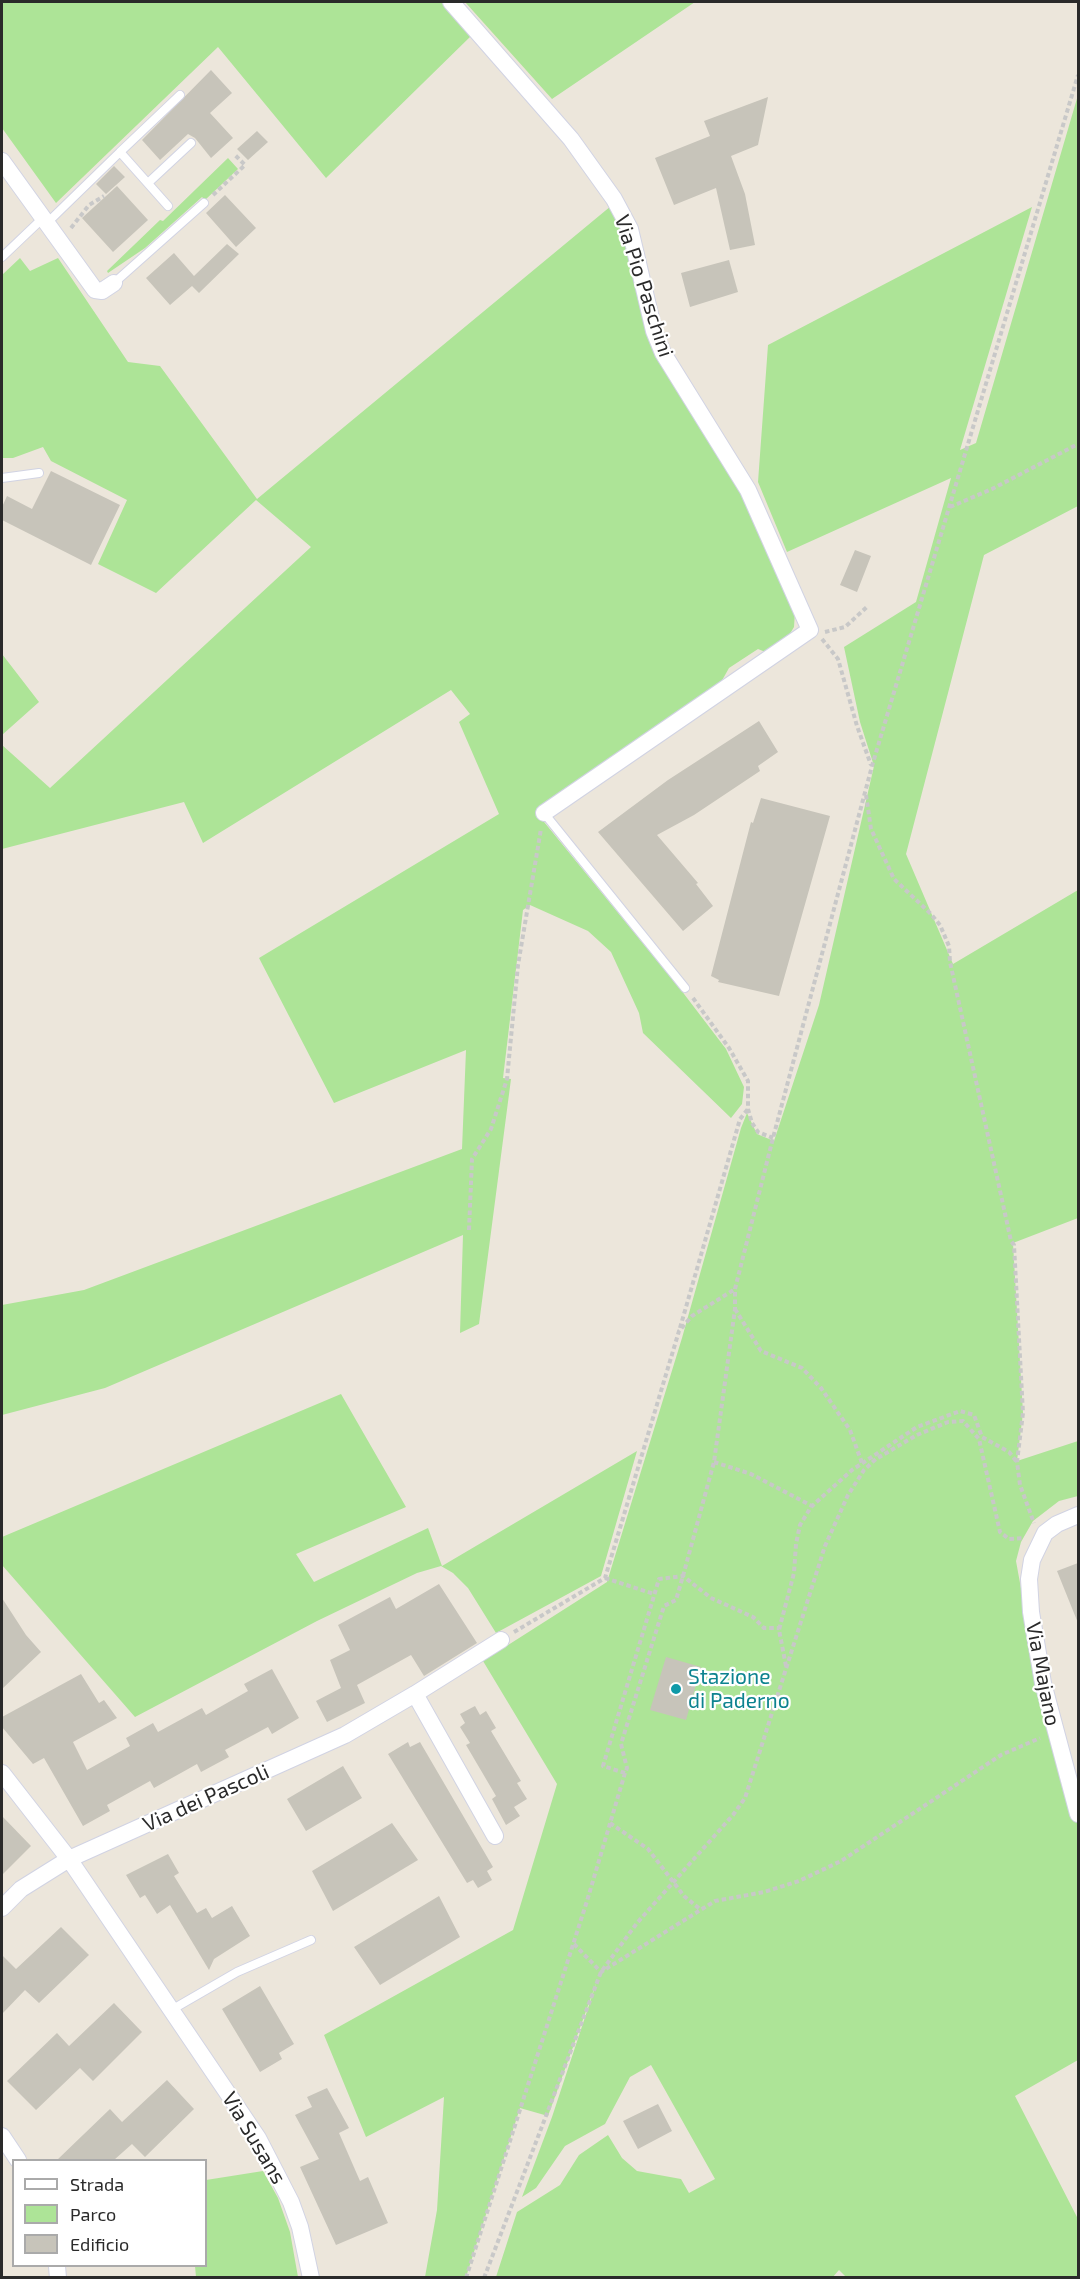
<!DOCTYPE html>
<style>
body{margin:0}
#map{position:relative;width:1080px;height:2279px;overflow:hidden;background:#ece6db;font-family:"Exo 2",sans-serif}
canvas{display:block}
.frame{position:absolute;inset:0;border:3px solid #2a2a2a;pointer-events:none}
.legend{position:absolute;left:12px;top:2159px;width:195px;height:108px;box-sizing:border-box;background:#fff;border:2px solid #aaa;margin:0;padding:8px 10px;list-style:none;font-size:18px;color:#2a2a2a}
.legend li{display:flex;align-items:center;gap:12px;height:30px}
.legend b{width:30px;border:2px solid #aaa}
</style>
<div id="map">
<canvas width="1080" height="2279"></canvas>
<div class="frame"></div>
<ul class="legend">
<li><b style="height:8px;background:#fff"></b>Strada</li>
<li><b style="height:16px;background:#ade497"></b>Parco</li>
<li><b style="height:16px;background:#c7c4ba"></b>Edificio</li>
</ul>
</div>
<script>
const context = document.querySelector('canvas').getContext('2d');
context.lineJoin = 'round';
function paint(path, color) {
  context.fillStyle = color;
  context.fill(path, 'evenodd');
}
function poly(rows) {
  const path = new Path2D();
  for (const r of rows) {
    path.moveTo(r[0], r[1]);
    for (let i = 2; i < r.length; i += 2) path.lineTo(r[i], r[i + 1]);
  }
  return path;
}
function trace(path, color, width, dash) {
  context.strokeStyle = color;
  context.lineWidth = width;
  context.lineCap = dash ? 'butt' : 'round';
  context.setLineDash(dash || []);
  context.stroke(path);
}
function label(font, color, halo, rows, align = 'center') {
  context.font = font + ' "Exo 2",sans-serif';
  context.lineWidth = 4.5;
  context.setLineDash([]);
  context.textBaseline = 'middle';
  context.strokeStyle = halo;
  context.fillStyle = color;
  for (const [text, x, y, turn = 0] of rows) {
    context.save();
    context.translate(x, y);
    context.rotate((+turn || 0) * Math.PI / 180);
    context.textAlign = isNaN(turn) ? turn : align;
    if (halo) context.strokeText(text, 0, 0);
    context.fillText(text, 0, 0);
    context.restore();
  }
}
const green = poly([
 [2,2,441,2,471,36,326,178,218,47,56,203,2,128],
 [465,2,695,2,552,99],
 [1078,95,1078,506,984,555,906,854,953,964,1078,890,1078,1218,1013,1243,1023,1413,1017,1461,1078,1441,1078,1496,1059,1501,1033,1521,1021,1542,1016,1561,1026,1616,1078,1814,1078,2060,1015,2096,1078,2219,1078,2277,847,2278,839,2270,832,2278,496,2277,517,2212,560,2185,579,2155,608,2135,622,2158,637,2171,681,2179,689,2193,715,2179,651,2065,630,2077,605,2124,565,2146,536,2188,522,2197,552,2117,597,1981,548,2116,520,2108,466,2277,425,2277,437,2210,444,2097,366,2137,324,2035,513,1930,557,1784,483,1661,607,1582,682,1338,741,1128,747,1113,757,1134,774,1141,819,1005,874,766,860,722,844,647,916,602,951,478,787,552,758,482,768,345,1032,207,960,450,976,443],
 [228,158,238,169,205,200,202,197,145,248,108,273,107,271,160,220,163,221],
 [611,206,625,232,640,299,742,494,795,611,794,627,788,637,768,653,758,649,729,668,720,684,540,817,681,990,726,1049,744,1087,742,1104,731,1118,643,1033,639,1013,611,952,588,931,530,905,523,910,503,1078,511,1079,479,1324,460,1333,463,1235,105,1388,2,1415,2,1305,84,1290,462,1149,466,1050,334,1103,259,958,499,814,459,722,470,714,451,690,203,843,184,802,2,849,2,745,50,788,311,547,256,500,156,593,98,564,127,500,51,461,43,447,13,458,2,458,2,275,20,258,30,271,58,258,128,362,160,366,257,499],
 [2,654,39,702,2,735],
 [341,1394,406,1507,296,1554,314,1582,428,1528,442,1566,637,1451,601,1576,496,1633,468,1588,453,1573,441,1566,417,1573,317,1621,135,1717,2,1565,2,1537],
 [263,2171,278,2198,290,2232,298,2277,196,2277,195,2266,206,2266,206,2180]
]);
const building = poly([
 [211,70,232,93,210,113,233,138,211,158,195,138,188,134,160,160,142,140],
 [768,97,758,145,731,156,745,194,755,245,730,250,716,188,674,205,655,158,710,136,704,121],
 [257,131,268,142,248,160,237,149],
 [114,166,125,177,106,194,96,184],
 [117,186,148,220,113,252,82,218],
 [225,195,256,228,236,247,206,213],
 [227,244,239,254,199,293,192,286,170,305,146,278,174,253,194,276],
 [729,260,738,292,690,307,681,273],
 [51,471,120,505,91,565,2,520,2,507,7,496,32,509],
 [855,550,871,556,857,592,840,585],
 [759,721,778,752,758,766,760,771,694,815,657,835,698,883,696,884,713,906,683,931,598,832,668,780],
 [761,798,830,816,779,996,718,982,719,980,711,976,751,822,753,823],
 [1078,1563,1078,1623,1057,1571],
 [439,1584,477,1643,424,1676,411,1655,357,1685,365,1703,327,1722,316,1701,341,1688,330,1660,350,1650,338,1625,390,1597,396,1609],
 [2,1598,26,1635,41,1652,2,1689],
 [666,1657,701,1667,686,1720,650,1710],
 [272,1669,299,1718,272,1734,268,1727,225,1750,229,1757,201,1772,197,1764,154,1788,150,1781,107,1805,110,1811,83,1826,44,1758,33,1764,2,1727,2,1717,81,1674,99,1703,104,1700,117,1718,73,1742,87,1770,130,1746,126,1738,153,1723,158,1732,202,1708,206,1715,248,1691,244,1684],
 [475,1706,480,1715,486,1711,496,1728,491,1731,521,1781,517,1783,527,1799,514,1807,520,1816,506,1825,492,1799,496,1796,466,1745,470,1743,460,1727,465,1723,460,1714],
 [408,1742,410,1747,420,1742,493,1867,487,1871,492,1880,478,1888,473,1880,467,1883,388,1754],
 [343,1766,362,1798,306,1831,287,1799],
 [2,1816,31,1846,2,1875],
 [392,1823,418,1860,333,1911,312,1871],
 [168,1854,179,1873,174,1876,197,1913,206,1908,212,1918,232,1906,250,1936,214,1959,209,1970,170,1905,157,1914,145,1895,140,1898,126,1875],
 [439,1896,460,1937,380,1985,354,1947],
 [61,1927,89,1955,39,2003,25,1990,2,2014,2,1955,16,1969],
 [260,1986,294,2044,279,2053,282,2059,260,2072,222,2009],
 [114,2003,142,2032,93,2081,80,2068,36,2110,7,2081,57,2033,69,2046],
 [167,2080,194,2109,145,2157,132,2144,114,2160,57,2160,110,2109,122,2122],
 [327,2088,349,2128,339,2133,360,2181,368,2177,388,2223,336,2245,300,2167,319,2159,295,2115,312,2107,307,2097],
 [658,2104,672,2131,638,2149,623,2121]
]);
const path = poly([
 [213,195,245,165,234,154],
 [71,228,89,205,104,196],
 [950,507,992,489,1078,444],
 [825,632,845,627,868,606],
 [822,639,838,659,857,726,871,765],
 [866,795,871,829,894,879,931,914,940,925,949,946,950,962,1011,1241,1014,1245,1023,1413,1017,1462,1020,1485,1034,1523],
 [693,998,729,1048,748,1081,748,1109,752,1123,758,1132,773,1138],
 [469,1230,472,1159,491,1129,507,1079,518,965,541,829],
 [735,1309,761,1351,802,1368,821,1388,850,1430,862,1463],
 [680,1328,740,1119,748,1109],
 [714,1462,751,1474,812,1506],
 [605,1578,654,1594],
 [514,1632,605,1578,679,1331,692,1316,735,1289],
 [786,1666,779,1630,794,1573,796,1544,800,1525,811,1507,852,1470,917,1427,960,1411,974,1415,982,1437,1009,1452,1017,1462],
 [625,1773,603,1766,659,1579,683,1576,711,1598,753,1617,764,1628,779,1628],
 [610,1823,648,1849,684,1896,701,1910],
 [574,1944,601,1972,715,1901,764,1892,799,1881,841,1861,1001,1755,1040,1738],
 [466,2278,587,1901,625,1773,627,1768,621,1744,664,1606,676,1600,683,1576,714,1462,735,1309,735,1289,773,1138,872,766,1078,75],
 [484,2278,601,1972,637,1923,733,1815,745,1798,825,1546,848,1495,864,1470,876,1459,917,1435,948,1422,963,1421,979,1439,1000,1532,1009,1539,1024,1538]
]);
const lane = poly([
 [120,152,180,95],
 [148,183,191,143],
 [47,223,120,152,168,206],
 [2,257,43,218],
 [114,283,204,203],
 [2,478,39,473],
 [544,813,685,988],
 [173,2009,237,1972,311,1940]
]);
const street = poly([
 [451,2,571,139,614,199,630,229,654,331,663,353,748,490,810,630,544,813],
 [2,161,95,290,102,291,114,283],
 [1078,1515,1057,1524,1045,1533,1032,1560,1029,1579,1031,1612,1043,1683,1078,1814],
 [415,1694,501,1640],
 [2,1773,69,1859,258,2138,291,2202,300,2227,311,2278],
 [2,1908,21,1889,69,1859,345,1735,415,1694,495,1836],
 [2,2136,18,2160],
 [57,2266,58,2278]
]);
const markers = [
 [676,1689,6,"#0f9aa8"]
];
const streetNames = [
 ["Via Pio Paschini",644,286,72],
 ["Via Majano",1043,1674,79],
 ["Via dei Pascoli",206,1798,-24],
 ["Via Susans",254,2138,59]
];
const cultureNames = [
 ["Stazione",688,1677],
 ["di Paderno",688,1701]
];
paint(green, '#ade497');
paint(building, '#c7c4ba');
trace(lane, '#d1d3e3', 10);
trace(street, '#d1d3e3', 18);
trace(path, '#c8c8c8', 4, [4.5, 3]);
trace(lane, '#fff', 8);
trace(street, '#fff', 16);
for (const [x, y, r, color] of markers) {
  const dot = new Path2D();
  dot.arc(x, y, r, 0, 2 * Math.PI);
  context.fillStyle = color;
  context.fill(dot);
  trace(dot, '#fff', 2);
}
label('21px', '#2a2a2a', '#fff', streetNames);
label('21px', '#0d838f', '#fff', cultureNames, 'left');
</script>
